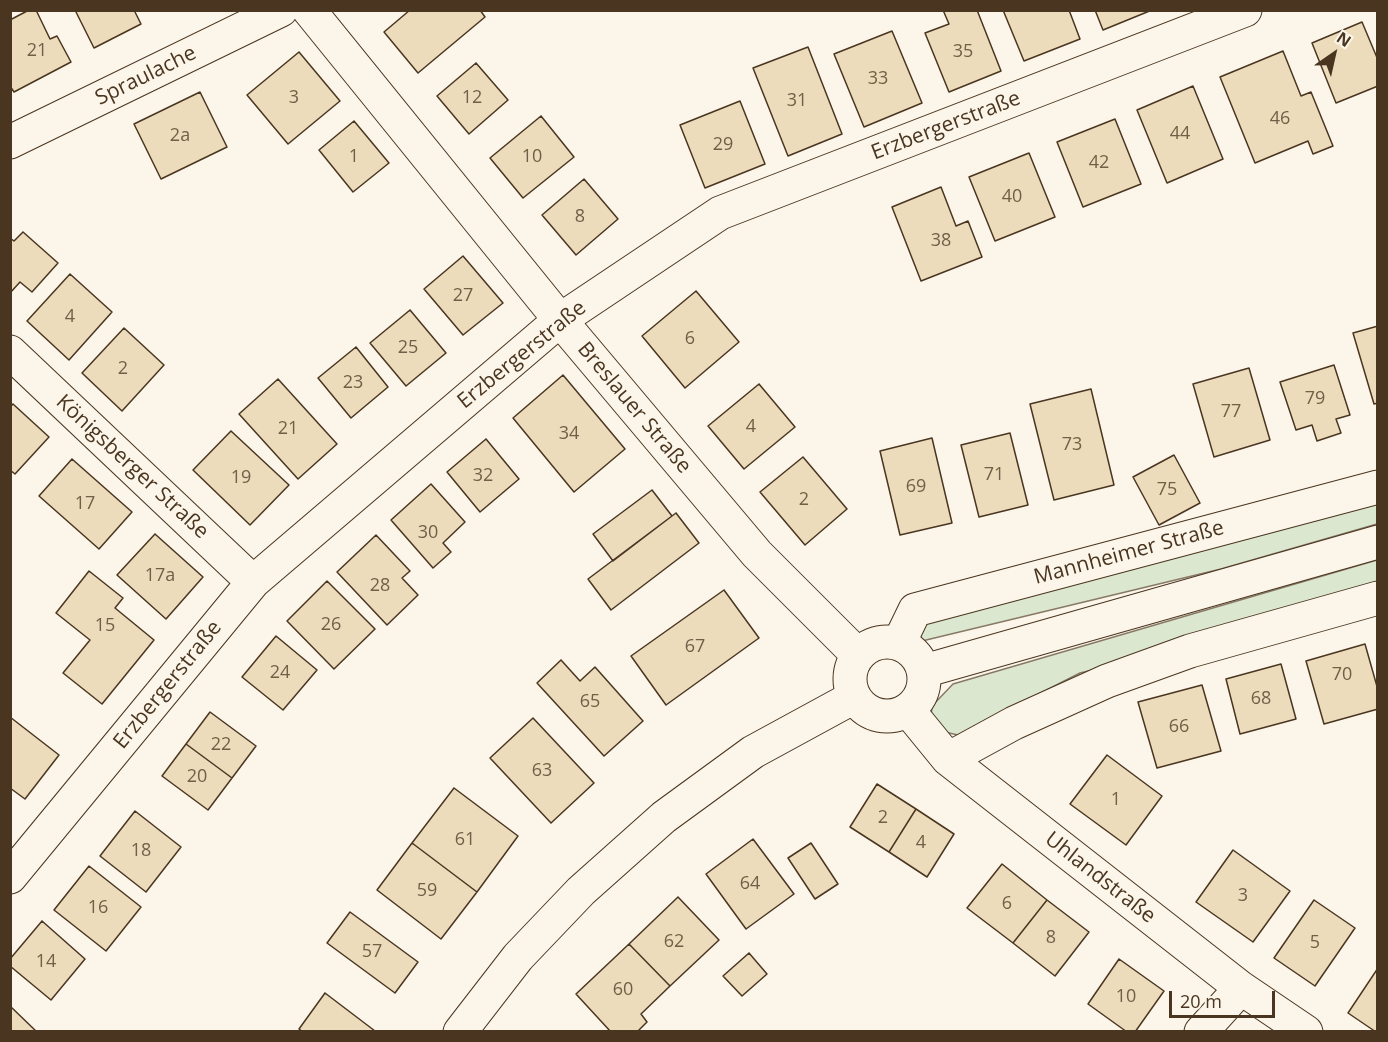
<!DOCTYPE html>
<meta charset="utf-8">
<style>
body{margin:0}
#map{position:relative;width:1388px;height:1042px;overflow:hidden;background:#fbf6e9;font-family:"Open Sans",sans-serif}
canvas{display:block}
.frame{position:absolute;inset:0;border:12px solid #4a3520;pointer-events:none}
.north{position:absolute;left:1304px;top:24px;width:60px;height:60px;-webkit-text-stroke:4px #fbf6e9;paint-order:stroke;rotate:34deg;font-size:16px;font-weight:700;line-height:24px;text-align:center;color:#4a3520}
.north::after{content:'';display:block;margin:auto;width:21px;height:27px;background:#4a3520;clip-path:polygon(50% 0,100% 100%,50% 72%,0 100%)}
.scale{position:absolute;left:1169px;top:991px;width:106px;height:27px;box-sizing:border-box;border:3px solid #4a3520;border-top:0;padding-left:8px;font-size:18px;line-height:21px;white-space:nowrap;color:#4a3520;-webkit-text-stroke:4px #fbf6e9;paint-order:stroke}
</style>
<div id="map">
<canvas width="1388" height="1042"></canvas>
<div class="frame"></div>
<div class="north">N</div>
<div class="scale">20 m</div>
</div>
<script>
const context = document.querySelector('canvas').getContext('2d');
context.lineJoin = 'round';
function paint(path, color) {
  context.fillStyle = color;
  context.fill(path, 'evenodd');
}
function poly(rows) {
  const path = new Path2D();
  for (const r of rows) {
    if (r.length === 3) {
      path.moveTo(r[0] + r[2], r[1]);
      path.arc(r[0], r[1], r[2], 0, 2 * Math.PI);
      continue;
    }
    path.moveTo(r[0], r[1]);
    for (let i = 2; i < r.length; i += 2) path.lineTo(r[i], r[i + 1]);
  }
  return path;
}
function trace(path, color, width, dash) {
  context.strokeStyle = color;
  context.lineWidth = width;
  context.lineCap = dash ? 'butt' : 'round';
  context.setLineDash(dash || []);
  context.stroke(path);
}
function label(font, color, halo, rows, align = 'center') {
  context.font = font + ' "Open Sans",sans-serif';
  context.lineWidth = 4.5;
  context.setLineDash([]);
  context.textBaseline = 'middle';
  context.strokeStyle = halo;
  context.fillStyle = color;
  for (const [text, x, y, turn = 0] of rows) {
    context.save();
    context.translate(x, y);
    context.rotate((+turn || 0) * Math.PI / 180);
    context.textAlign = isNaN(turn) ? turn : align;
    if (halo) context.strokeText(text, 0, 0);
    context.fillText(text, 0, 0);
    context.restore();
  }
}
const green = poly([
 [1377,499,1377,524,1221,569,922,641,916,640,915,624,1377,499],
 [1377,560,1377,583,1150,656,1080,673,958,735,940,731,931,717,932,706,953,684,1377,560]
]);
const building = poly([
 [29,10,36,10,50,39,57,36,71,62,14,92,10,86,10,20,29,10],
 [75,10,134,10,141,24,94,48,75,10],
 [410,10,480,10,485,17,418,73,384,32,410,10],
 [943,10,977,10,1001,71,949,92,925,33,949,24,943,10],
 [1003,10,1069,10,1080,39,1024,61,1003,10],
 [1095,10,1152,10,1103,30,1095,10],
 [1362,22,1378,60,1378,86,1336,103,1312,43,1362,22],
 [892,31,922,103,864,127,834,54,892,31],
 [808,47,842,134,788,156,753,68,808,47],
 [1283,51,1301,96,1311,92,1333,146,1313,154,1308,141,1255,163,1220,77,1283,51],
 [299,52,340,101,288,144,247,95,299,52],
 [476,63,508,100,469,134,437,96,476,63],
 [1193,86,1223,159,1167,183,1137,110,1193,86],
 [200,92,227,147,161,179,134,124,200,92],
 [740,101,765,164,705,188,680,125,740,101],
 [541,116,574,157,523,198,490,158,541,116],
 [1115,119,1141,184,1083,207,1057,142,1115,119],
 [354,121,389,163,353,192,319,150,354,121],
 [1029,153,1055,217,995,241,969,177,1029,153],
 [584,179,618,219,576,255,542,215,584,179],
 [941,187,956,226,968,221,982,257,921,281,892,207,941,187],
 [23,232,58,263,32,292,20,282,10,293,10,238,14,241,23,232],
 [463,256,503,303,463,335,424,289,463,256],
 [70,274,112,312,69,360,27,321,70,274],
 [696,291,739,342,685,388,642,336,696,291],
 [410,310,446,353,406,386,370,343,410,310],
 [1378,326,1378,403,1374,404,1353,333,1378,326],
 [124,328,164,365,122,411,82,373,124,328],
 [356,347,388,387,351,418,318,378,356,347],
 [1334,365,1350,415,1336,419,1341,433,1317,441,1312,425,1296,430,1280,382,1334,365],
 [1249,368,1270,440,1214,457,1193,384,1249,368],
 [563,375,625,449,574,492,513,418,563,375],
 [278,379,337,444,298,479,239,414,278,379],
 [759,384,795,427,744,469,708,426,759,384],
 [1091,389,1114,485,1054,500,1030,404,1091,389],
 [13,404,49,437,15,474,10,470,10,407,13,404],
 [231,431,289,485,250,525,193,470,231,431],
 [1010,433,1028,505,979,517,961,445,1010,433],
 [932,438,952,523,900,535,880,451,932,438],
 [486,439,519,479,480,512,447,472,486,439],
 [1174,455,1200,503,1159,525,1133,477,1174,455],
 [803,457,847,509,805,545,760,492,803,457],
 [72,459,132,512,99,549,39,496,72,459],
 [431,484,465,522,443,543,451,552,433,568,391,520,431,484],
 [652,490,672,516,613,561,593,534,652,490],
 [676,513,699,543,611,610,588,579,676,513],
 [155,534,203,577,166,619,117,575,155,534],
 [376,535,410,571,402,578,418,595,387,625,337,572,376,535],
 [89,571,123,598,115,608,154,640,102,704,63,673,90,640,56,613,89,571],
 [327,581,375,629,334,669,287,621,327,581],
 [724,590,759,638,666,705,631,656,724,590],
 [276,636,317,670,283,710,242,677,276,636],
 [1365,644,1378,690,1378,709,1324,724,1306,661,1365,644],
 [561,660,580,681,595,667,643,721,604,756,537,683,561,660],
 [1281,664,1296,719,1240,734,1226,679,1281,664],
 [1202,685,1221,751,1157,768,1138,702,1202,685],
 [210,712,256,746,232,778,186,744,210,712],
 [10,717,59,755,25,799,10,788,10,717],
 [533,718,594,783,551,823,490,758,533,718],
 [186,744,232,778,208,810,162,776,186,744],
 [1107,755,1162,796,1126,845,1070,804,1107,755],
 [877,784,916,809,889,852,850,827,877,784],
 [454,788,518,836,477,892,412,843,454,788],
 [916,809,954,834,927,877,889,852,916,809],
 [135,811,181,847,146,892,100,856,135,811],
 [753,839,794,894,746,929,706,874,753,839],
 [412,843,477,892,441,939,377,890,412,843],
 [811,843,838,884,815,899,788,858,811,843],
 [1233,850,1290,891,1253,942,1196,902,1233,850],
 [1002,864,1047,900,1013,943,967,908,1002,864],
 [89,866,141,907,106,951,54,910,89,866],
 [678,897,719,940,670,986,629,944,678,897],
 [1047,900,1089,932,1055,976,1013,943,1047,900],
 [1314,900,1355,928,1315,986,1274,958,1314,900],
 [350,912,418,962,395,993,327,943,350,912],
 [42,921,85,959,51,1000,10,966,10,959,42,921],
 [629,944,670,986,641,1014,647,1022,637,1032,611,1032,576,994,629,944],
 [749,953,767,974,742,996,723,976,749,953],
 [1119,959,1164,991,1135,1032,1127,1032,1088,1004,1119,959],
 [1378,968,1378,1032,1376,1032,1348,1013,1378,968],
 [325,993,375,1031,375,1032,303,1032,299,1029,325,993],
 [10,1006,37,1032,10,1032,10,1006]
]);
const minor = poly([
 [309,10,560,320,757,554,858,655],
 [10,142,281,10],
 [10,352,253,582],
 [899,643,915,610,1378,487],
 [908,710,948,759,1241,988,1306,1032],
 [948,759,1014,723,1107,681,1190,651,1378,598],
 [10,877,253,582,560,320,720,213,1245,10],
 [1201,1032,1241,988]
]);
const major = poly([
 [887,679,37],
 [924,671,1378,542],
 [460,1032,518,957,581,891,664,817,753,752,854,697]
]);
const numberNames = [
 ["21",37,51],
 ["35",963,52],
 ["33",878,79],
 ["3",294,98],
 ["12",472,98],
 ["31",797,101],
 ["46",1280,119],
 ["44",1180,134],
 ["2a",180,136],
 ["29",723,145],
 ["1",354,157],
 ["10",532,157],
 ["42",1099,163],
 ["40",1012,197],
 ["8",580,217],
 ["38",941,241],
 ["27",463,296],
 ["4",70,317],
 ["6",690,339],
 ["25",408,348],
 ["2",123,369],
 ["23",353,383],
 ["79",1315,399],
 ["77",1231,412],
 ["4",751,427],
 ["21",288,429],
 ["34",569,434],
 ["73",1072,445],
 ["71",994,475],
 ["32",483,476],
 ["19",241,478],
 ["69",916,487],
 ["75",1167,490],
 ["2",804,500],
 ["17",85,504],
 ["30",428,533],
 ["17a",160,576],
 ["28",380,586],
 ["26",331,625],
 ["15",105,626],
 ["67",695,647],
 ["24",280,673],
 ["70",1342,675],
 ["68",1261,699],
 ["65",590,702],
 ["66",1179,727],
 ["22",221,745],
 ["63",542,771],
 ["20",197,777],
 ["1",1116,800],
 ["2",883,818],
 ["61",465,840],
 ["4",921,843],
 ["18",141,851],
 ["64",750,884],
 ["59",427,891],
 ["3",1243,896],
 ["6",1007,904],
 ["16",98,908],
 ["8",1051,938],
 ["62",674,942],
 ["5",1315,943],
 ["57",372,952],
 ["14",46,962],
 ["60",623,990],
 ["10",1126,997]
];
const streetNames = [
 ["Spraulache",146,76,-26],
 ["Erzbergerstraße",946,126,-21],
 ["Erzbergerstraße",522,355,-39],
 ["Breslauer Straße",634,408,50],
 ["Königsberger Straße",132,467,43],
 ["Mannheimer Straße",1129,553,-15],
 ["Erzbergerstraße",168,685,-51],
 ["Uhlandstraße",1100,878,38]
];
paint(green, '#dce7d0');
trace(green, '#887966', 1.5);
paint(building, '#ecdcbc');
trace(building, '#4a3520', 1.5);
trace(minor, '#4a3520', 35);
trace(major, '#4a3520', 35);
trace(minor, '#fbf6e9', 33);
trace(major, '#fbf6e9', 33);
label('18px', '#725f47', null, numberNames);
label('21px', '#4a3520', '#fbf6e9', streetNames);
</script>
